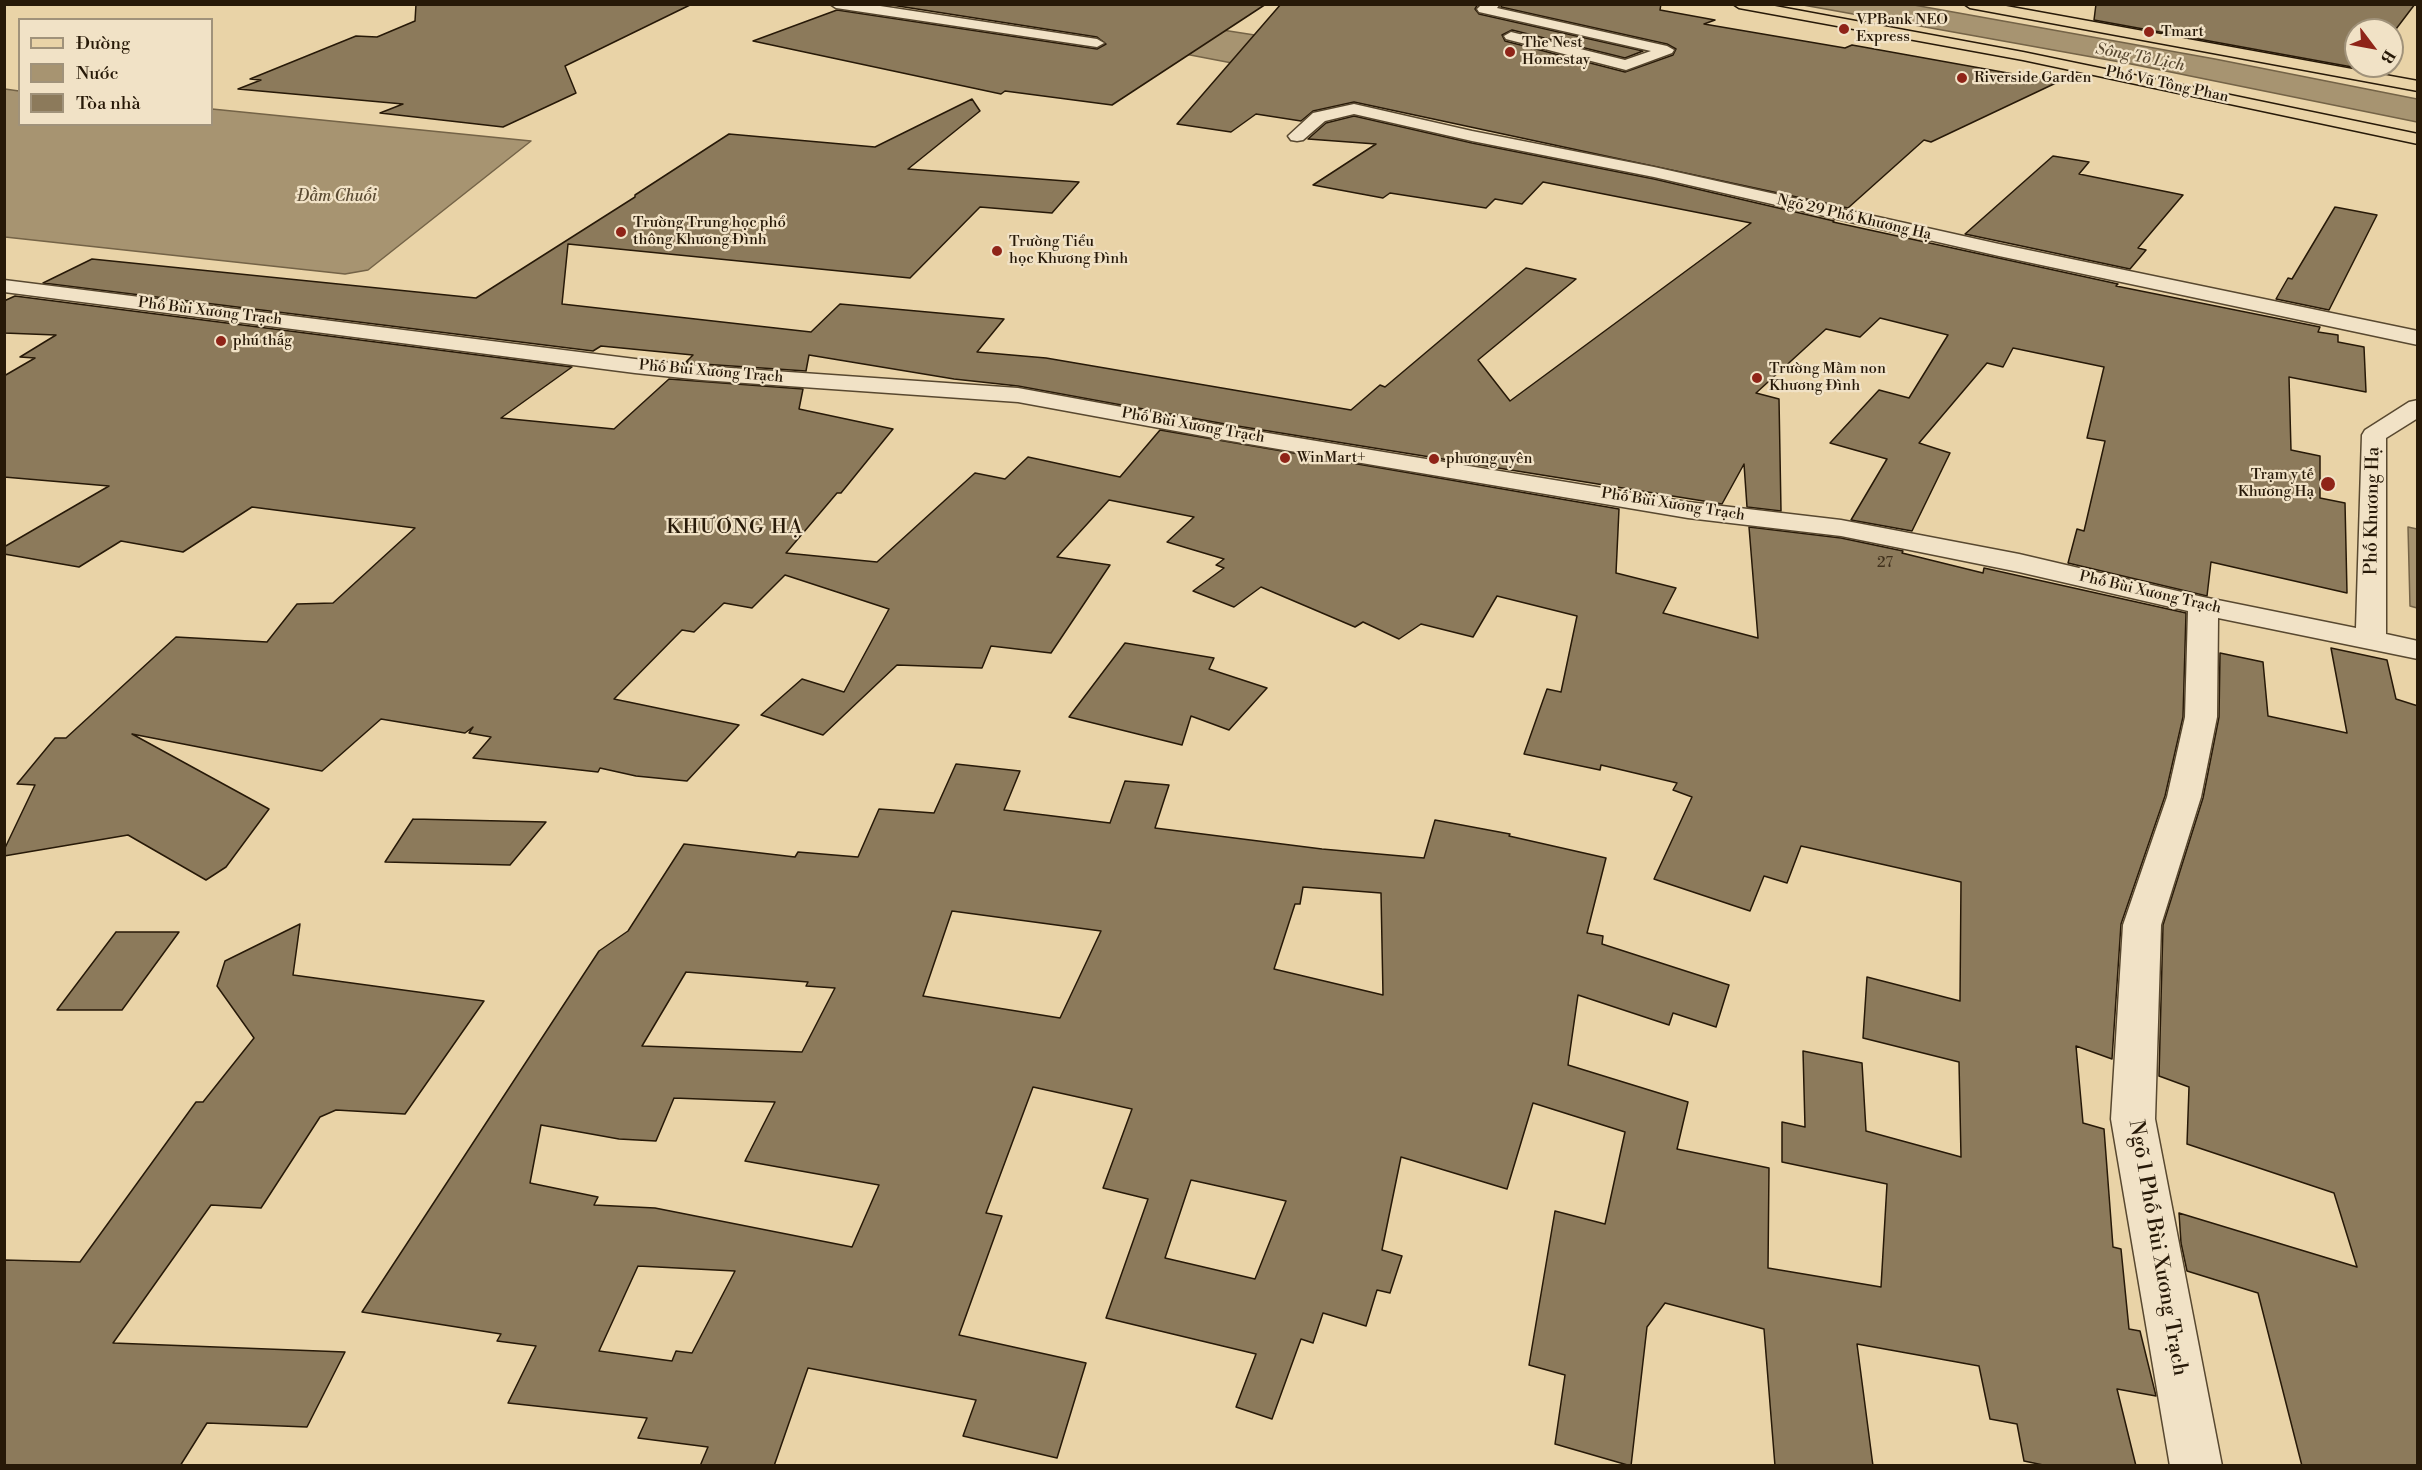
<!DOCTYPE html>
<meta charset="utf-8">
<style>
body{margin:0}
#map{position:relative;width:2422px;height:1470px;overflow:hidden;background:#e9d3a7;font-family:"Libre Bodoni",serif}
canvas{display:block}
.frame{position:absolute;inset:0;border:6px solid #271908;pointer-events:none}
.legend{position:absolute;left:18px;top:18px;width:195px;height:108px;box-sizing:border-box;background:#f1e2c6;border:2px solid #a0927a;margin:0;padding:8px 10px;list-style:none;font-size:18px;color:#271908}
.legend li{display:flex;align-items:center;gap:12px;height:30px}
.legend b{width:30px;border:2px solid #a0927a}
.north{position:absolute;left:2344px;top:18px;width:60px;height:60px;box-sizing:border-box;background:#f1e2c6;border:2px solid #a0927a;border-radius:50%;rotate:122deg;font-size:16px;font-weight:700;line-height:24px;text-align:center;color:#271908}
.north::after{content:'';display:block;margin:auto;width:21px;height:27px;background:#8f2418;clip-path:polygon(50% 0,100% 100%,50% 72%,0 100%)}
</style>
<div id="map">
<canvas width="2422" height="1470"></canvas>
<div class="frame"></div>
<ul class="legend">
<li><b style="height:8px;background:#e9d3a7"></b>Đường</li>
<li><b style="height:16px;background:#a79471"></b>Nước</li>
<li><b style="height:16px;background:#8c7a5b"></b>Tòa nhà</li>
</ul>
<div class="north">B</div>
</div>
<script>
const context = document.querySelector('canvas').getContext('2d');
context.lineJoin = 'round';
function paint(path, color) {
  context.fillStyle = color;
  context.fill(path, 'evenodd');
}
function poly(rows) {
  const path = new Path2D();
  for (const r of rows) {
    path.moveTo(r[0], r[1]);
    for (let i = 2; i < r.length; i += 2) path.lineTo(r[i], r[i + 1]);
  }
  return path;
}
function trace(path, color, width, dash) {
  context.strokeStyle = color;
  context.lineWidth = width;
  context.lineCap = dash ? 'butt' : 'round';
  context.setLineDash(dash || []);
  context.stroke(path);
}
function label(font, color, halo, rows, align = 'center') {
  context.font = font + ' "Libre Bodoni",serif';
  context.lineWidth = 4.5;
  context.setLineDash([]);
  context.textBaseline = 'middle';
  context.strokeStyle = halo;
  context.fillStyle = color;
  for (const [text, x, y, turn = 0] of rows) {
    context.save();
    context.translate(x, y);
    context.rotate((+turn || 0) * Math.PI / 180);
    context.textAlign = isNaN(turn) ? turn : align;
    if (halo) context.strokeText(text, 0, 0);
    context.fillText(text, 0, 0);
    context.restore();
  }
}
const water = poly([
 [1803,5,1914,5,2215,59,2417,99,2417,122,2131,64,1803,5],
 [1216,29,1261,36,1232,63,1185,54,1216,29],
 [5,89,19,91,20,124,212,124,212,109,531,141,368,270,345,274,5,237,5,89],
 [2408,527,2417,529,2417,608,2410,606,2408,527]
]);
const building = poly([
 [416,4,692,4,565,66,576,93,503,127,380,113,403,104,238,89,261,80,250,79,356,36,377,37,415,21,416,4],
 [885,4,1266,4,1112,105,1005,91,1001,94,753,41,837,10,1097,49,1106,44,1097,37,885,4],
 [1281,4,1478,4,1475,9,1479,14,1643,51,1625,58,1512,30,1502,35,1505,41,1625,72,1673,55,1676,49,1667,44,1501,7,1502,4,1661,4,1660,10,1715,20,1704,24,1845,48,1852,45,2058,82,1931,142,1924,140,1848,208,1354,102,1313,111,1301,121,1256,114,1231,132,1177,124,1281,4],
 [2096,4,2415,4,2393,33,2398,34,2392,52,2392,30,2356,30,2356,66,2387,66,2385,73,2094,20,2096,4],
 [972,99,980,111,908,169,1079,182,1052,213,980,207,910,278,568,244,562,304,811,332,840,304,1004,319,977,352,1046,358,1351,410,1380,385,1385,387,1526,268,1576,279,1478,360,1510,401,1751,223,1543,182,1522,204,1495,199,1486,208,1390,193,1383,198,1313,185,1376,144,1308,139,1326,123,1354,116,1472,143,1654,179,1834,221,1833,222,2118,284,2116,286,2320,327,2318,332,2338,335,2338,342,2364,347,2366,392,2289,377,2291,450,2320,456,2320,498,2345,503,2347,593,2211,562,2207,596,2068,563,2077,529,2084,531,2105,441,2087,438,2104,367,2013,348,2003,367,1987,363,1919,443,1950,453,1912,531,1851,520,1887,459,1830,443,1879,390,1909,398,1948,335,1880,318,1860,337,1826,329,1756,393,1779,399,1781,511,1747,507,1744,464,1722,504,1225,424,1018,386,954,379,809,355,806,371,702,364,686,362,693,355,601,346,593,351,43,283,92,259,476,298,635,197,635,195,729,134,875,147,972,99],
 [2053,156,2089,162,2079,174,2183,195,2138,248,2146,250,2130,269,1965,234,2053,156],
 [2335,207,2377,215,2329,310,2276,299,2288,278,2292,279,2335,207],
 [15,296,572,367,501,418,614,429,669,379,803,389,799,409,893,429,841,493,837,493,786,553,877,562,975,473,1005,479,1028,457,1120,477,1160,430,1619,509,1616,573,1676,588,1663,613,1758,638,1749,527,1841,538,1903,551,1902,553,1983,573,1984,568,2186,613,2183,717,2165,796,2121,924,2112,1059,2076,1046,2083,1123,2104,1129,2113,1247,2121,1249,2129,1329,2140,1331,2156,1396,2117,1389,2136,1466,2048,1466,2024,1461,2017,1424,1990,1419,1979,1366,1857,1344,1873,1466,1775,1466,1764,1329,1665,1303,1647,1327,1631,1466,1555,1444,1565,1375,1529,1365,1555,1211,1605,1224,1625,1132,1533,1103,1507,1189,1401,1157,1382,1250,1402,1256,1390,1293,1377,1290,1366,1326,1323,1313,1313,1343,1301,1339,1272,1419,1236,1407,1256,1354,1106,1318,1148,1199,1103,1188,1132,1109,1033,1087,986,1213,1002,1216,959,1335,1086,1363,1057,1458,963,1436,976,1400,808,1368,774,1466,700,1466,708,1447,638,1438,647,1418,508,1403,536,1346,497,1341,501,1334,362,1312,599,951,628,931,684,844,795,857,798,852,858,857,879,809,934,813,956,764,1020,771,1004,810,1110,823,1125,781,1169,785,1155,828,1322,849,1424,858,1435,820,1510,834,1509,836,1606,858,1587,933,1603,936,1602,944,1729,985,1716,1027,1673,1013,1669,1025,1578,995,1568,1065,1688,1102,1677,1149,1769,1168,1768,1268,1881,1287,1887,1184,1782,1162,1782,1122,1805,1127,1803,1051,1862,1063,1866,1131,1961,1157,1959,1062,1863,1038,1867,977,1960,1001,1961,882,1801,846,1787,883,1764,876,1750,911,1654,879,1692,797,1673,790,1677,783,1601,765,1600,770,1524,754,1547,689,1561,692,1577,616,1497,596,1473,637,1421,624,1399,639,1363,622,1355,627,1261,587,1234,607,1193,591,1224,568,1216,565,1224,559,1167,542,1194,517,1109,500,1057,557,1110,565,1051,653,991,646,982,668,897,665,823,735,761,715,802,679,844,692,889,609,785,575,752,608,724,603,694,632,682,630,614,699,739,725,687,781,636,776,600,768,598,772,473,758,491,737,469,733,473,727,465,733,381,719,322,771,132,734,269,809,226,867,206,880,128,835,4,856,4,850,35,785,17,784,55,738,66,738,176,637,267,642,297,604,333,603,415,528,252,507,183,552,121,541,79,567,4,554,4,547,109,486,4,477,4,376,35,358,20,357,56,335,4,333,4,301,15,296],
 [1303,887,1381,893,1383,995,1274,969,1295,904,1300,904,1303,887],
 [952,911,1101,931,1060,1018,923,996,952,911],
 [686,972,808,982,806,986,835,988,802,1052,642,1046,686,972],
 [674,1098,775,1102,745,1161,879,1185,852,1247,655,1208,594,1205,598,1197,530,1183,541,1125,619,1139,656,1141,674,1098],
 [1191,1180,1286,1201,1255,1279,1165,1258,1191,1180],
 [638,1266,735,1271,692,1353,676,1351,672,1361,599,1351,638,1266],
 [1125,643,1214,658,1209,669,1267,688,1229,730,1191,716,1182,745,1069,717,1125,643],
 [2331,648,2387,660,2396,699,2418,706,2418,1466,2302,1466,2258,1293,2187,1271,2181,1243,2179,1213,2357,1267,2334,1193,2187,1144,2189,1087,2159,1076,2163,925,2203,798,2219,717,2220,653,2263,662,2268,716,2347,733,2331,648],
 [413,819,546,822,510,865,385,862,413,819],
 [300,924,293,975,484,1001,405,1114,336,1110,320,1117,261,1208,211,1205,113,1343,345,1352,307,1427,207,1423,180,1466,4,1466,4,1260,80,1262,196,1102,203,1102,254,1038,217,986,225,961,300,924],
 [116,932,179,932,122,1010,57,1010,116,932]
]);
const minor = poly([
 [830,4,867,4,1097,39,1104,43,1097,47,836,8,830,4],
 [1482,4,1500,4,1497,8,1667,46,1674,50,1672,53,1626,70,1506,39,1504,36,1511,32,1625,60,1651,51,1479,12,1477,9,1482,4],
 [1354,104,1472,131,1654,167,1999,244,2418,331,2418,345,1999,256,1654,177,1472,141,1354,114,1325,121,1303,140,1297,141,1291,140,1288,136,1313,113,1354,104],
 [4,280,635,359,702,366,1018,388,1225,426,1688,502,1841,520,2019,554,2203,597,2356,628,2362,435,2365,430,2409,402,2418,400,2418,418,2386,438,2386,634,2418,641,2418,659,2218,618,2217,717,2201,797,2161,925,2155,1119,2222,1466,2170,1466,2111,1119,2123,925,2167,797,2185,717,2188,611,2019,572,1841,536,1688,518,1225,440,1018,402,702,380,635,373,4,292,4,280]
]);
const major = poly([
 [1733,4,1764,4,2023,52,2418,134,2418,144,2023,60,1739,8,1733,4],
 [1964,4,1995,4,2418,81,2418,91,1970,8,1964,4]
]);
const markers = [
 [1844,29,6,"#8f2418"],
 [2149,32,6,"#8f2418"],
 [1510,52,6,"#8f2418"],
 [1962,78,6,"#8f2418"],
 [621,232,6,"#8f2418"],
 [997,251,6,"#8f2418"],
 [221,341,6,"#8f2418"],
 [1757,378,6,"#8f2418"],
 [1285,458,6,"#8f2418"],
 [1434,459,6,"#8f2418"],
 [2328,484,8,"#8f2418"]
];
const farPoinames = [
 ["VPBank NEO",1856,20],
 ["Express",1856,37],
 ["Tmart",2161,32],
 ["The Nest",1522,43],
 ["Homestay",1522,60],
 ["Riverside Garden",1974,78],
 ["Trường Trung học phổ",633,223],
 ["thông Khương Đình",633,240],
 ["Trường Tiểu",1009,242],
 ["học Khương Đình",1009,259],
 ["phú thắg",233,341],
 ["Trường Mầm non",1769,369],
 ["Khương Đình",1769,386],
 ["WinMart+",1297,458],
 ["phương uyên",1446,459],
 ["Trạm y tế",2314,475,"right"],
 ["Khương Hạ",2314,492,"right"]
];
const farStreetnames = [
 ["Phố Vũ Tông Phan",2167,85,12],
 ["Ngõ 29 Phố Khương Hạ",1854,218,13],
 ["Phố Bùi Xương Trạch",210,312,7],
 ["Phố Bùi Xương Trạch",711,372,5],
 ["Phố Bùi Xương Trạch",1193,426,10],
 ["Phố Bùi Xương Trạch",1673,505,9],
 ["Phố Bùi Xương Trạch",2150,593,13]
];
const numberNames = [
 ["27",1885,563]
];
const farWaternames = [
 ["Sông Tô Lịch",2140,58,11],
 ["Đầm Chuối",337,197]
];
const streetNames = [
 ["Phố Khương Hạ",2373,511,-89]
];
const neighbourhoodNames = [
 ["KHƯƠNG HẠ",735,528]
];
const nearStreetnames = [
 ["Ngõ 1 Phố Bùi Xương Trạch",2157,1248,80]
];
paint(water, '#a79471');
trace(water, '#746347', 1.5);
paint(building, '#8c7a5b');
trace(building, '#271908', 1.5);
trace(minor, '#584830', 3);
trace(major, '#271908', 3);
paint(minor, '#f1e2c6');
paint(major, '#e9d3a7');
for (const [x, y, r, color] of markers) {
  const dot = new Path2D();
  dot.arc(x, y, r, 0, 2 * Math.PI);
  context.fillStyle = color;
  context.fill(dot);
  trace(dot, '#f1e2c6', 2);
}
label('15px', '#271908', '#f1e2c6', farPoinames, 'left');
label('15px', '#271908', '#f1e2c6', farStreetnames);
label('15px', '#40311d', null, numberNames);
label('italic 16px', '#5a4a32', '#f1e2c6', farWaternames);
label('18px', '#271908', '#f1e2c6', streetNames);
context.letterSpacing = '1.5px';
label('20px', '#271908', '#f1e2c6', neighbourhoodNames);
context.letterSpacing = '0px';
label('21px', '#271908', '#f1e2c6', nearStreetnames);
</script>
